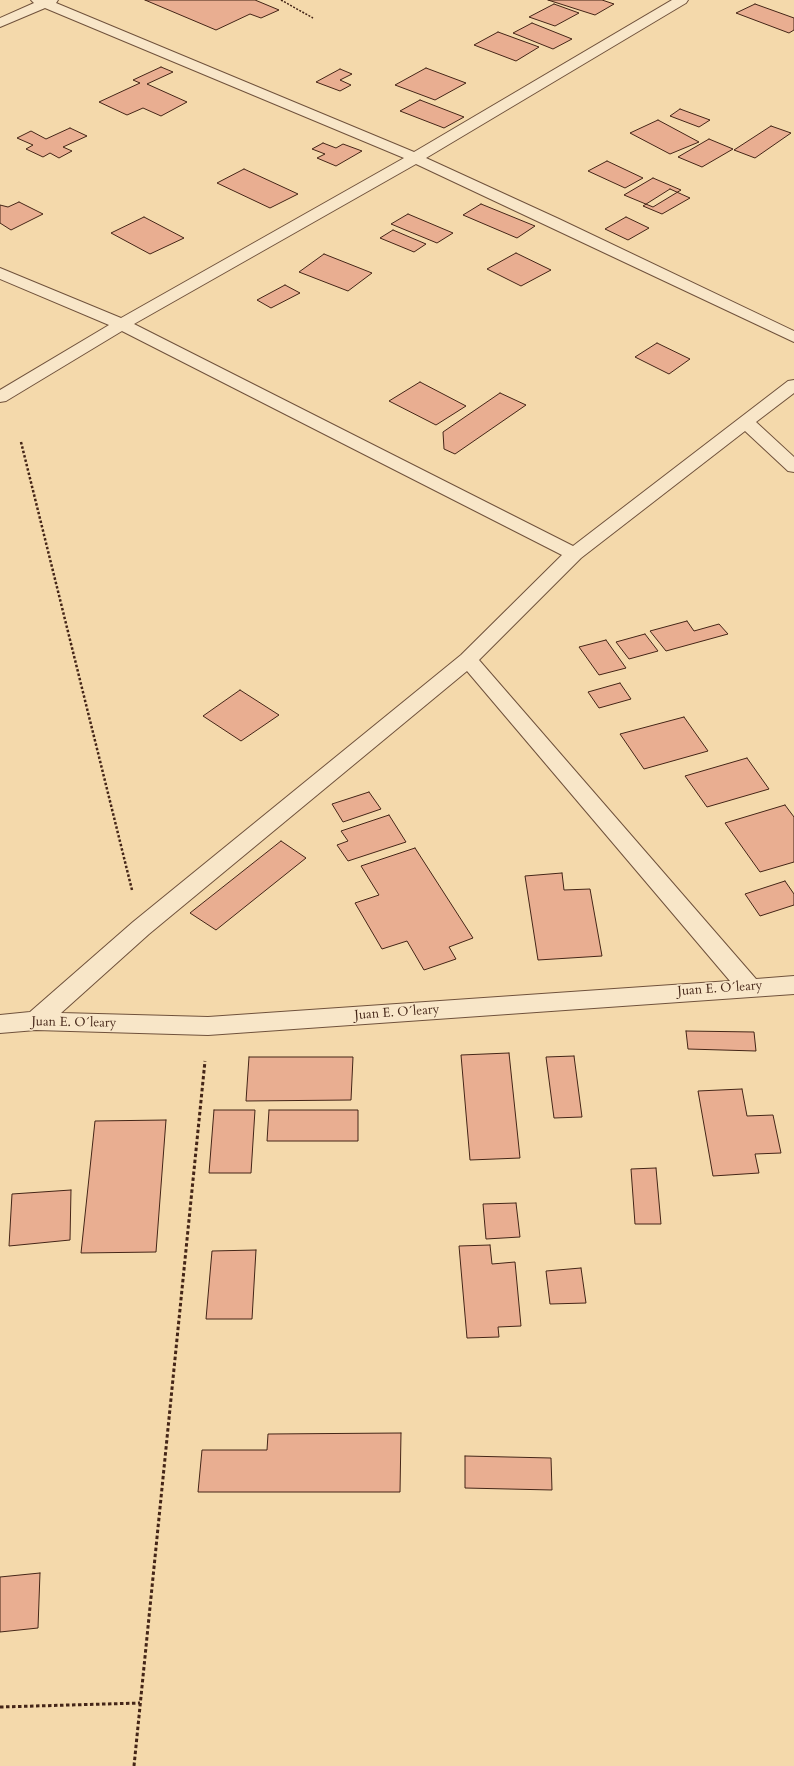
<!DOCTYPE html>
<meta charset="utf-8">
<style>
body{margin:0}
canvas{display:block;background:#f4d9ab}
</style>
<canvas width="794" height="1766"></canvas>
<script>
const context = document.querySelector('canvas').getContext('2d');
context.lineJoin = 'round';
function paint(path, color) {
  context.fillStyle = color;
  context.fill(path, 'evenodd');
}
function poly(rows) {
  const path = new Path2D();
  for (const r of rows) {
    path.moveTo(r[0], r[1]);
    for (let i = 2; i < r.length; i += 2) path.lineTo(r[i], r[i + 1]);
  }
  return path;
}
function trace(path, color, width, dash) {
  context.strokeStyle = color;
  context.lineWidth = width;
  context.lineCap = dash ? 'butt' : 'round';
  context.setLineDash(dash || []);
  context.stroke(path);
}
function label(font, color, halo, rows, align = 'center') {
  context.font = font + ' Cardo,serif';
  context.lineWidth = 3;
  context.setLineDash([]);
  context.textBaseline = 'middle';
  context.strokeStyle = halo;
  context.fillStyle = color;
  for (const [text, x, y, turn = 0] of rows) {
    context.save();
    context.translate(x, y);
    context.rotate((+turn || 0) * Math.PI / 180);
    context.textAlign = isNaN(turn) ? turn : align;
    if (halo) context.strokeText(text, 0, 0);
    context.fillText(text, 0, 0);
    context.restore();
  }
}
const building = poly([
 [145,0,255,0,279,10,261,18,250,14,216,30,145,0],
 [548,0,602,0,614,4,595,15,548,0],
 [554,4,579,13,555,26,529,17,554,4],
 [755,4,794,18,794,30,789,33,736,13,755,4],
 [532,23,572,39,553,49,513,33,532,23],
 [498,32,539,47,516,61,474,45,498,32],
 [161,67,173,72,147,84,187,102,161,116,143,108,127,115,99,102,140,83,133,80,161,67],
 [426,68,466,83,435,100,395,85,426,68],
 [340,69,352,74,340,80,351,85,340,91,316,82,340,69],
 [420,100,464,117,444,128,400,111,420,100],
 [680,109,710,120,699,127,670,116,680,109],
 [658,120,699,142,670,154,630,133,658,120],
 [771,126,791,133,755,158,734,150,771,126],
 [70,128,87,136,63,147,72,151,59,158,50,153,43,157,26,149,33,145,17,138,31,131,46,139,70,128],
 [709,139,733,149,702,167,678,157,709,139],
 [323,143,336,148,343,144,362,151,336,166,317,158,325,154,312,149,323,143],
 [607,161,643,178,625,188,588,171,607,161],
 [244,169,298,194,270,208,217,183,244,169],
 [653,178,681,190,653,207,624,195,653,178],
 [670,189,690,198,662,214,643,206,670,189],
 [19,202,43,214,11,230,0,223,0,205,8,207,19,202],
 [481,204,535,226,517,238,463,215,481,204],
 [408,214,453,233,437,243,391,224,408,214],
 [144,217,184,238,150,254,111,233,144,217],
 [626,217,649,228,628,240,605,229,626,217],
 [393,230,426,244,414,252,380,238,393,230],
 [516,253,551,270,521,286,487,269,516,253],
 [324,254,372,273,348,291,299,272,324,254],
 [285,285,300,293,271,308,257,300,285,285],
 [657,343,690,359,669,374,635,357,657,343],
 [420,382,466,406,436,425,389,401,420,382],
 [500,393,526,405,455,454,444,449,443,432,500,393],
 [687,621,694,631,719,624,728,634,666,651,650,631,687,621],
 [645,634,658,651,629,659,616,642,645,634],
 [606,640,626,668,599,675,579,647,606,640],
 [620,683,631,699,599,708,588,692,620,683],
 [240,690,279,715,241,741,203,716,240,690],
 [684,717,708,751,644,769,620,734,684,717],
 [747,758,769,789,707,807,685,776,747,758],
 [369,792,381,809,343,822,332,804,369,792],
 [785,805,794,817,794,862,760,872,725,823,785,805],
 [389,815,406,842,348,861,337,845,348,841,341,831,389,815],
 [281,841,306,858,216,930,190,913,281,841],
 [415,848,473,938,449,947,456,959,424,970,407,941,382,949,355,903,379,895,361,866,415,848],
 [562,873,564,890,590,889,602,956,538,960,525,876,562,873],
 [785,881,794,894,794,905,760,916,745,894,785,881],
 [686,1031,754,1032,756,1051,688,1049,686,1031],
 [509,1053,520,1158,470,1160,461,1055,509,1053],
 [574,1056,582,1117,554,1118,546,1057,574,1056],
 [249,1057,353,1057,351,1100,246,1101,249,1057],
 [742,1089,747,1116,773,1115,781,1153,755,1154,759,1173,713,1176,698,1091,742,1089],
 [214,1110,255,1110,251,1173,209,1173,214,1110],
 [269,1110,358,1110,358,1141,267,1141,269,1110],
 [166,1120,156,1252,81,1253,95,1121,166,1120],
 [656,1168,661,1224,635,1224,631,1169,656,1168],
 [71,1190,70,1240,9,1246,12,1194,71,1190],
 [516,1203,520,1237,486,1239,483,1204,516,1203],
 [490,1245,492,1264,515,1262,521,1326,498,1327,499,1337,467,1338,459,1246,490,1245],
 [256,1250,252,1319,206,1319,212,1251,256,1250],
 [581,1268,586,1303,550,1304,546,1271,581,1268],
 [401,1433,400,1492,198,1492,202,1450,267,1450,268,1434,401,1433],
 [465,1456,551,1458,552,1490,465,1488,465,1456],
 [40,1573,38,1628,0,1632,0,1577,40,1573]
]);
const pathFar2 = poly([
 [281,0,313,18]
]);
const pathFar1 = poly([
 [21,442,132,890]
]);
const path = poly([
 [0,1707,140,1703],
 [134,1766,205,1061]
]);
const minor = poly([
 [31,0,58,0,56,3,414,152,672,0,688,0,686,3,426,158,559,219,794,331,794,342,416,164,134,324,573,546,788,381,794,380,794,393,756,422,794,457,794,472,788,471,745,431,581,558,479,660,756,979,794,976,794,994,208,1035,36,1030,0,1033,0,1015,30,1012,133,922,461,655,562,555,122,331,6,401,0,402,0,390,109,325,0,279,0,268,121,318,404,158,45,8,0,27,0,18,34,3,31,0],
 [467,671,730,981,208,1017,61,1013,149,934,467,671]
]);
const streetNames = [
 ["Juan E. O´leary",720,989,-4],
 ["Juan E. O´leary",397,1013,-4],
 ["Juan E. O´leary",74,1023,1]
];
paint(building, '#e9ae91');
trace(building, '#442517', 1);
trace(minor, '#70523c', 2);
trace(pathFar2, '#442517', 1.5, [2, 1.5]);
trace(pathFar1, '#442517', 2.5, [2.5, 2]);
trace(path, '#442517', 3, [3.5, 2.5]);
paint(minor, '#f8e6c8');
label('13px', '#442517', '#f8e6c8', streetNames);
</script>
